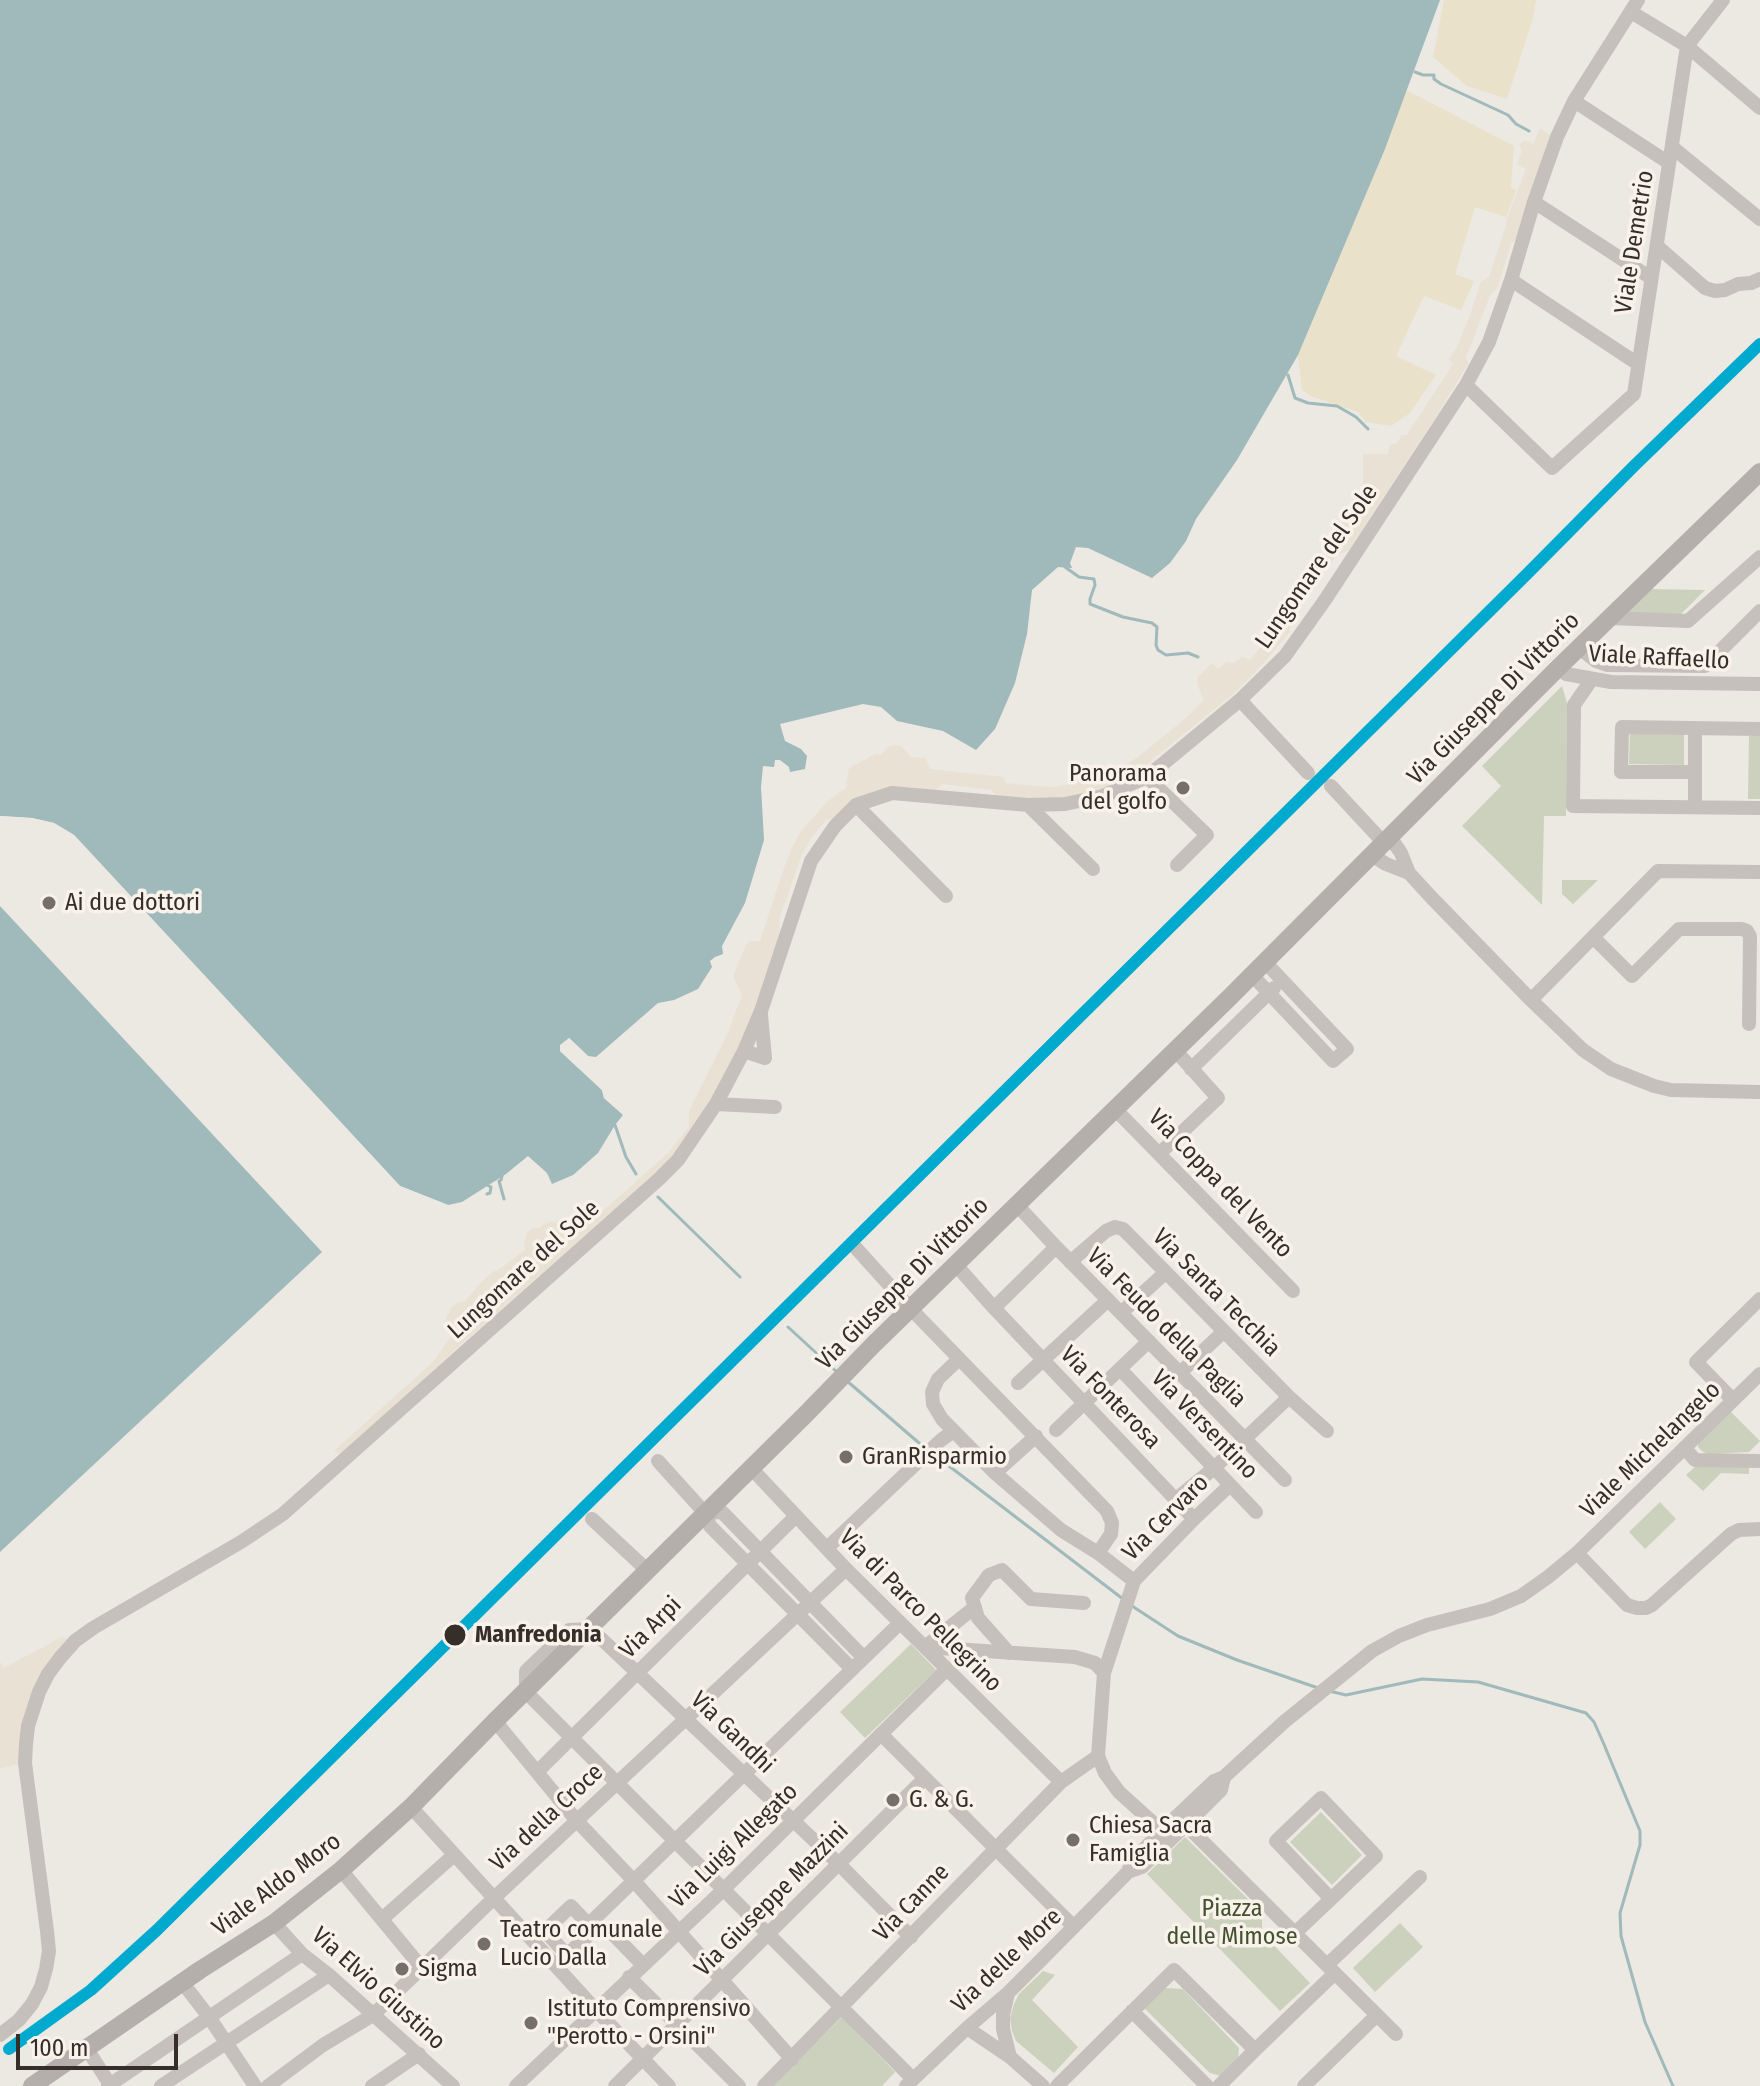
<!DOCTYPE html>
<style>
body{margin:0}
#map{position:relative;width:1760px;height:2086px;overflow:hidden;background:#ece8e2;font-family:"Fira Sans Condensed",sans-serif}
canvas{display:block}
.scale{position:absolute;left:16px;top:2034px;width:162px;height:36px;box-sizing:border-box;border:4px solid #352e29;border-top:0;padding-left:10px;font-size:24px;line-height:28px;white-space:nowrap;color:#352e29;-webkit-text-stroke:6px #f8f2ea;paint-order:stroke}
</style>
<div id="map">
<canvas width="1760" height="2086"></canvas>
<div class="scale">100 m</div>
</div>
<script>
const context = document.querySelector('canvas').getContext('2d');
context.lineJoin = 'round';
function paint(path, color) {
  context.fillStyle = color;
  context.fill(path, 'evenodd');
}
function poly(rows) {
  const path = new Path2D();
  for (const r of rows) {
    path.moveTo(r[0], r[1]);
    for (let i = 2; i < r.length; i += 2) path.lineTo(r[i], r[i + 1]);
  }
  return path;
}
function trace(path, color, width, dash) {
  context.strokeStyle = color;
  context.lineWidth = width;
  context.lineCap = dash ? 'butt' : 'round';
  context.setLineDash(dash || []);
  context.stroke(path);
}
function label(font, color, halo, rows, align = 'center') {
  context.font = font + ' "Fira Sans Condensed",sans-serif';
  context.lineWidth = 7;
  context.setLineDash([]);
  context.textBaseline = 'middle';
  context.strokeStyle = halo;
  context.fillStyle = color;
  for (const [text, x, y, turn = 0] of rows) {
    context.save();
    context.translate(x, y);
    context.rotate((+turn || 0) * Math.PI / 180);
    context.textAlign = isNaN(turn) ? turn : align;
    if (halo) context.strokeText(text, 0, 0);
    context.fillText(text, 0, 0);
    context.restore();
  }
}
const green = poly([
 [1649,589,1705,590,1680,615,1623,613],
 [1562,686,1567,703,1566,816,1544,816,1542,905,1462,826,1501,786,1482,766],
 [1630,733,1684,734,1684,765,1629,764],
 [1749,736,1760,736,1760,799,1748,799],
 [1562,880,1598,880,1573,904,1562,894],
 [1730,1411,1760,1441,1749,1452,1707,1454,1702,1451,1698,1447,1698,1441],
 [1696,1466,1749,1466,1749,1474,1721,1473,1703,1491,1686,1475],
 [1660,1502,1676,1519,1645,1549,1629,1532],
 [911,1644,936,1670,865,1738,840,1712],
 [1321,1812,1362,1855,1332,1885,1290,1842],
 [1185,1837,1262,1913,1262,1933,1310,1983,1280,2011,1147,1874],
 [1400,1923,1423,1947,1375,1992,1353,1968],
 [1043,1971,1055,1975,1032,2000,1078,2047,1054,2073,1016,2041,1012,2031,1010,2018,1014,2004,1019,1994],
 [1165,1988,1183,1989,1239,2048,1238,2060,1221,2076,1210,2073,1144,2008],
 [842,2017,895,2072,882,2086,772,2086]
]);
const sand = poly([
 [1444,0,1536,0,1533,18,1507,99,1467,86,1433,57],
 [1406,90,1514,146,1511,188,1516,190,1506,217,1475,207,1455,274,1474,281,1461,310,1424,296,1396,356,1436,375,1410,413,1391,426,1366,422,1358,412,1311,396,1302,390,1298,355,1385,149]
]);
const plaza = poly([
 [1540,128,1551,136,1518,237,1511,244,1497,289,1491,293,1466,357,1468,364,1442,407,1349,550,1336,556,1290,621,1290,632,1254,674,1233,694,1142,768,1137,776,1117,787,1065,801,998,798,992,790,943,784,934,791,909,787,893,787,847,805,831,819,826,820,811,838,802,854,779,920,780,932,755,1009,741,1042,710,1106,673,1157,446,1358,341,1455,334,1451,433,1362,452,1335,446,1319,451,1308,457,1303,465,1301,476,1289,475,1288,494,1271,497,1271,526,1249,524,1244,527,1233,533,1228,540,1228,542,1225,552,1221,554,1223,560,1219,593,1220,668,1153,689,1127,689,1111,727,1035,742,995,733,976,746,945,750,941,760,941,782,874,792,848,801,831,828,801,846,788,849,768,876,754,881,755,888,747,894,745,901,746,911,757,925,758,930,769,1003,777,1006,783,1035,786,1052,787,1083,782,1087,778,1085,774,1079,773,1082,766,1087,769,1094,765,1099,766,1106,774,1122,767,1138,757,1186,718,1204,700,1197,684,1198,677,1212,663,1218,669,1226,662,1233,663,1242,657,1250,660,1277,628,1276,621,1317,565,1314,563,1317,558,1321,559,1337,536,1334,534,1344,521,1353,520,1367,499,1363,495,1363,454,1388,454,1390,445,1397,443,1402,435,1407,435,1453,364,1449,360,1457,347,1469,318,1481,282,1489,277,1506,226,1507,218,1526,169,1517,164,1522,151,1519,145,1523,141,1529,141,1533,144],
 [62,1637,75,1641,48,1674,25,1763,0,1768,0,1662,4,1668]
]);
const water = poly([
 [0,0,1440,0,1385,149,1298,355,1237,460,1196,519,1186,541,1170,563,1152,578,1088,548,1076,547,1070,563,1072,568,1058,567,1032,590,1027,634,1015,683,995,729,976,750,943,731,897,721,881,707,863,704,780,724,785,741,801,749,807,756,805,769,790,772,789,767,780,760,775,760,774,767,763,766,761,787,764,840,745,903,722,946,723,954,715,957,710,961,712,967,698,989,674,1000,658,1003,596,1057,588,1056,569,1038,560,1051,602,1090,604,1098,623,1115,615,1125,598,1153,573,1175,552,1184,547,1173,528,1156,506,1174,462,1202,448,1205,400,1186,74,835,54,823,32,818,0,816],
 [0,906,322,1252,0,1552]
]);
const pier = poly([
 [0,816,32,818,54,823,74,835,400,1186,448,1205,447,1208,450,1209,430,1204,397,1189,71,839,52,827,32,822,0,820],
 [569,1038,588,1056,587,1060,569,1043,564,1049,605,1088,608,1096,626,1112,626,1117,604,1098,602,1090,560,1051,560,1045]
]);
const stream = poly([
 [1415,72,1423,75,1434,75,1434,79,1441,84,1508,115,1516,124,1529,131],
 [1288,375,1295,398,1308,403,1337,406,1356,417,1368,429],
 [1065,567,1079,577,1094,579,1095,585,1090,599,1090,604,1123,617,1152,623,1157,627,1156,645,1158,650,1166,655,1188,653,1198,657],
 [615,1125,626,1157,636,1174],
 [502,1176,501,1180,499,1181,504,1199],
 [487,1194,490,1193,491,1187,487,1185],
 [658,1197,740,1277],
 [788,1327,838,1373],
 [847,1381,926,1449],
 [932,1453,1123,1599],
 [1132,1606,1178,1636,1237,1660,1318,1688],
 [1329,1691,1346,1695,1422,1679,1478,1682,1586,1713,1594,1722,1603,1742,1640,1831,1640,1845,1620,1913,1621,1936,1645,2022,1673,2086]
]);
const minor = poly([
 [1631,12,1687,46,1760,108],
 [1574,101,1669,163],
 [1672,147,1760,219],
 [1534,202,1651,278],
 [1657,246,1705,288,1715,291,1725,290,1738,284,1751,283,1760,279],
 [1511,280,1638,364],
 [1466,385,1552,468,1634,394,1687,46,1723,0],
 [1610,618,1688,621,1760,557],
 [1579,648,1596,661,1607,665,1705,666,1760,611],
 [1559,667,1566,674,1611,682,1760,684],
 [1592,679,1574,705,1573,806,1760,808],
 [1240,700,1308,773],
 [1695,772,1621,772,1622,727,1760,729],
 [1147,777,1207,835,1177,865],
 [1331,786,1384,843],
 [856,805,946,896],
 [1028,805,1093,869],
 [1695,806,1695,728],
 [1390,837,1401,853,1409,873,1431,897,1531,1000,1583,1050,1611,1069,1654,1086,1671,1090,1760,1092],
 [1372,855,1386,864,1409,873],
 [1593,937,1632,976,1679,929,1742,929,1747,931,1750,936,1749,1024],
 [1252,975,1333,1061,1347,1049,1265,962],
 [1531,1000,1658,871,1760,872],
 [744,1051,765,1058,761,1015],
 [1191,1069,1274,988],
 [716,1104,775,1107],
 [1114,1108,1293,1291],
 [1160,1153,1218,1098,1175,1050],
 [1017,1205,1056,1247,1285,1480],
 [855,1247,911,1309,1107,1511,1112,1523,1111,1534,1098,1553,1134,1581],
 [1070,1262,1106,1231,1115,1227,1123,1229,1289,1397,1327,1431],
 [956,1265,994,1308,1194,1519],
 [994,1308,1056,1247],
 [1121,1313,1165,1273],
 [959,1359,938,1379,932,1392,933,1404,942,1419,995,1473,1061,1530,1098,1553],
 [1120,1369,1256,1512],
 [1181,1372,1224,1331],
 [1018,1383,1108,1300],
 [1733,1400,1696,1362,1760,1299],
 [1056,1430,1149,1341],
 [1685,1448,1695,1460,1760,1461],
 [658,1461,705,1513,710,1526,852,1669],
 [751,1468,846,1569,1061,1782],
 [995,1473,1036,1436],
 [1175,1500,1213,1469,1289,1397],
 [705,1513,722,1512,864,1658],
 [592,1519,648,1571],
 [827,1548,941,1440,954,1431],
 [1577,1553,1627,1605,1637,1608,1646,1608,1652,1605,1731,1534,1739,1530,1760,1529],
 [925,1647,1075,1657,1095,1663,1104,1673,1098,1756,1105,1773,1119,1792,1171,1839],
 [925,1647,975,1607],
 [1009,1653,978,1618,972,1598,989,1575,1002,1570,1031,1599,1084,1603],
 [1104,1673,1134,1581,1194,1519,1230,1485],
 [495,1721,577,1821,634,1881,792,2059],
 [881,1734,1074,1927],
 [538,1771,796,1516],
 [411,1807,595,2009,669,2086],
 [1177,1816,1396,2034],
 [341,1870,422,1968],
 [1128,1872,1142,1867,1186,1825,1221,1790,1224,1777],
 [382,1919,454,1855],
 [274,1923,302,1954,329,1975,453,2086],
 [589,1924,900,1623],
 [594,1930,571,1906,545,1931,567,1955,594,1930,608,1929,643,1965],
 [1295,1933,1331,1899,1376,1856,1321,1798,1276,1841,1331,1899],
 [911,1937,839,1864,591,1629,569,1630,526,1671,526,1692,913,2079],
 [1327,1965,1420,1877],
 [629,1977,739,2086],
 [182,1982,209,2017,255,2086],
 [1008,1993,1003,2015,1003,2029,1010,2057],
 [1132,2011,1207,2086],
 [967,2028,1010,2057,1043,2086],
 [0,2035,19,2020,32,2004,41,1987,46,1969,49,1951,47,1931,25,1763,26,1744,28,1726,39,1692,48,1674,60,1658,75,1641,93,1628,241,1542,283,1514,659,1179,678,1160,716,1104,744,1051,761,1011,811,861,835,826,856,805,892,793,1028,805,1065,804,1103,796,1147,777,1240,700,1285,656,1325,600,1466,385,1489,342,1511,280,1534,202,1557,137,1574,101,1638,0],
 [87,2049,111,2086],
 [1255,2050,1335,1973],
 [108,2086,302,1954],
 [161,2086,329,1975],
 [268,2086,323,2045,373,2015,494,1898,846,1569],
 [372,2086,419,2054],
 [516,2086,723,1890,947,1669],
 [615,2086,925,1778],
 [764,2086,1061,1782,1098,1756],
 [906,2086,967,2028,1008,1993,1041,1960,1128,1872,1132,1861,1177,1816,1214,1781,1224,1777,1284,1722,1372,1651,1399,1636,1427,1625,1490,1609,1521,1596,1548,1577,1577,1553,1760,1374],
 [1057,2086,1174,1970,1255,2050,1219,2086],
 [1304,2086,1377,2015]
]);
const major = poly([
 [32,2086,200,1970,274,1923,341,1870,411,1807,495,1721,805,1415,874,1344,1229,998,1559,667,1760,472]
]);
const rail = poly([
 [9,2049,91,1990,134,1952,461,1628]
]);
const rail1 = poly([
 [9,2049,91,1990,157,1930,1528,573,1634,466,1760,344]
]);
const markers = [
 [1183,788,8,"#756f6a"],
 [49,903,8,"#756f6a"],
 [846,1457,8,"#756f6a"],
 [455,1635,12,"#352e29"],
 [893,1800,8,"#756f6a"],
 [1073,1840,8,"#756f6a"],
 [484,1944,8,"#756f6a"],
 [402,1969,8,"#756f6a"],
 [531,2023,8,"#756f6a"]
];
const streetNames = [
 ["Viale Demetrio",1635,242,-81],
 ["Lungomare del Sole",1317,567,-55],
 ["Viale Raffaello",1659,658,3],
 ["Via Giuseppe Di Vittorio",1494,699,-45],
 ["Via Coppa del Vento",1220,1184,46],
 ["Lungomare del Sole",524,1270,-42],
 ["Via Giuseppe Di Vittorio",903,1284,-45],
 ["Via Santa Tecchia",1216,1293,45],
 ["Via Feudo della Paglia",1166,1328,45],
 ["Via Fonterosa",1110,1398,46],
 ["Via Versentino",1204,1425,46],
 ["Viale Michelangelo",1651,1450,-44],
 ["Via Cervaro",1166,1518,-45],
 ["Via di Parco Pellegrino",920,1611,45],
 ["Via Arpi",651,1628,-45],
 ["Via Gandhi",732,1733,44],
 ["Via della Croce",547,1818,-43],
 ["Via Luigi Allegato",734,1846,-44],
 ["Viale Aldo Moro",277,1885,-37],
 ["Via Giuseppe Mazzini",772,1900,-45],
 ["Via Canne",912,1903,-46],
 ["Via delle More",1007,1961,-43],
 ["Via Elvio Giustino",378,1989,42]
];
const poiNames = [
 ["Panorama",1167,774,"right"],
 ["del golfo",1167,802,"right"],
 ["Ai due dottori",65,903],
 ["GranRisparmio",862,1457],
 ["G. & G.",909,1800],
 ["Chiesa Sacra",1089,1826],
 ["Famiglia",1089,1854],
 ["Teatro comunale",500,1930],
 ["Lucio Dalla",500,1958],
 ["Sigma",418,1969],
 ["Istituto Comprensivo",547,2009],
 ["\"Perotto - Orsini\"",547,2037]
];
const stopNames = [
 ["Manfredonia",475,1635]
];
const parkNames = [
 ["Piazza",1232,1909],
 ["delle Mimose",1232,1937]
];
paint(green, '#ccd1bd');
paint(sand, '#eae1ca');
paint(plaza, '#e9e1d3');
paint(water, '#a0b9bb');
paint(pier, '#ece8e2');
trace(stream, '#a0b9bb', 3);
trace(minor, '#c5c0bb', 14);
trace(major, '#b4afaa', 18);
trace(rail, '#ada9a5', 6);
trace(rail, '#f8f2ea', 3, [9]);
trace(rail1, '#00a9ce', 12);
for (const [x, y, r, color] of markers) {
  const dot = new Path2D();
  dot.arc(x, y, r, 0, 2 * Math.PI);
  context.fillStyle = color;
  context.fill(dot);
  trace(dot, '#f8f2ea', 3);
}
label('24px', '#352e29', '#f8f2ea', streetNames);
label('24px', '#352e29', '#f8f2ea', poiNames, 'left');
label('bold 24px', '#352e29', '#f8f2ea', stopNames, 'left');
label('24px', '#42512f', '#f8f2ea', parkNames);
</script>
